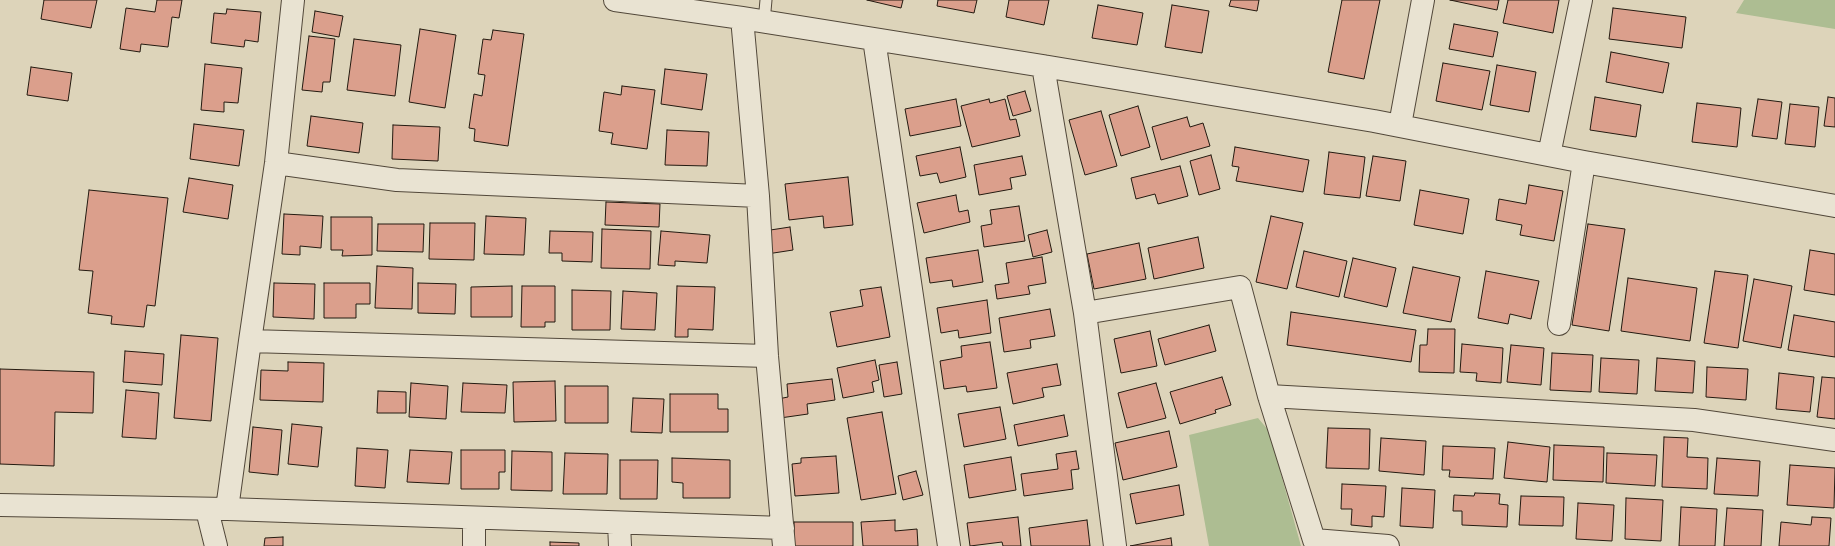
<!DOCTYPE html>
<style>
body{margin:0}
canvas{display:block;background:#ddd4ba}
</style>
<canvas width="1835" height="546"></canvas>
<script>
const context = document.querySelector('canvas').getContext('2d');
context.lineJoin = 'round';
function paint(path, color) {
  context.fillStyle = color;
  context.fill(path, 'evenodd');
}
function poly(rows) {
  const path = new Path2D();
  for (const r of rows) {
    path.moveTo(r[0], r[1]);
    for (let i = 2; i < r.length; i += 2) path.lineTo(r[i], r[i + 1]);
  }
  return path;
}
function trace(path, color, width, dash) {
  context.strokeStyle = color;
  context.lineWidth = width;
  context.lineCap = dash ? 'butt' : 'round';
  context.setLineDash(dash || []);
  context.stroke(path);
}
const green = poly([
 [1744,0,1835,0,1835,29,1736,13],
 [1258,418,1269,431,1301,546,1209,546,1189,435]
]);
const building = poly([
 [44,0,97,0,91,28,41,19,44,0],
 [157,0,182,0,179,18,172,17,168,47,141,44,140,52,120,49,126,8,155,12,157,0],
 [867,0,903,0,901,8,867,0],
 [938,0,977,0,974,13,937,6,938,0],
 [1009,0,1049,0,1044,25,1006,17,1009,0],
 [1231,0,1259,0,1257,11,1229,6,1231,0],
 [1342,0,1380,0,1364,79,1328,72,1342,0],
 [1450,0,1499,0,1497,10,1450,0],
 [1508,0,1559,0,1553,33,1503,23,1508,0],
 [1098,5,1143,13,1137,45,1092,38,1098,5],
 [1172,5,1209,11,1202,53,1165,47,1172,5],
 [1613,8,1686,17,1682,48,1609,39,1613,8],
 [227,9,261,12,258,42,245,40,244,47,211,43,214,13,226,14,227,9],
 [315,11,343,16,339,37,312,32,315,11],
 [1454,24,1498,32,1493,57,1449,49,1454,24],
 [420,29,456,35,445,108,409,102,420,29],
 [493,30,524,34,508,146,474,141,475,129,469,128,474,94,482,96,485,75,478,74,483,39,491,40,493,30],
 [309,36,335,39,330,82,323,82,322,92,302,90,309,36],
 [354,39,401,45,395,96,347,90,354,39],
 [1611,52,1669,63,1663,93,1606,82,1611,52],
 [1443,63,1490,71,1482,110,1436,101,1443,63],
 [205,64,242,68,238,103,224,102,224,112,201,110,205,64],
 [1497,65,1536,72,1529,112,1490,105,1497,65],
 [31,67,72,73,68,101,27,95,31,67],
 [665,69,707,74,702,110,661,104,665,69],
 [622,86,655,90,647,149,611,144,613,133,599,131,604,92,621,95,622,86],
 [1025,91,1031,111,1013,116,1007,96,1025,91],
 [1595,97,1641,105,1636,137,1590,130,1595,97],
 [1828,97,1835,98,1835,127,1824,126,1828,97],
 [956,99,961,126,910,136,905,109,956,99],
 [989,99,990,103,1005,99,1010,120,1016,119,1020,136,972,147,961,106,989,99],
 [1758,99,1782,102,1777,139,1752,136,1758,99],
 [1697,103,1741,108,1737,147,1692,142,1697,103],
 [1790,104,1819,107,1815,147,1785,144,1790,104],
 [1138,106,1150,147,1121,156,1109,115,1138,106],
 [1101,111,1117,166,1085,175,1069,120,1101,111],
 [311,116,363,123,359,153,307,146,311,116],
 [1187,117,1190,127,1203,123,1210,146,1161,160,1152,127,1187,117],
 [194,124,244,130,239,166,190,159,194,124],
 [393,125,440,127,438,161,392,159,393,125],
 [667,130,709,132,707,166,665,165,667,130],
 [960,147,966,177,940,183,937,173,920,176,916,156,960,147],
 [1235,147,1309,160,1303,192,1236,181,1239,167,1232,166,1235,147],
 [1329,152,1365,157,1360,198,1324,194,1329,152],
 [1211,155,1220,189,1199,195,1190,161,1211,155],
 [1022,156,1026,175,1010,178,1012,189,979,195,974,165,1022,156],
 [1373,156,1406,161,1400,201,1366,196,1373,156],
 [1180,166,1188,196,1158,204,1155,194,1136,199,1131,178,1180,166],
 [848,177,853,225,824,228,823,216,789,220,785,184,848,177],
 [189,178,233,185,228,219,183,212,189,178],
 [1529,185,1563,191,1554,241,1520,235,1522,225,1496,220,1499,199,1526,204,1529,185],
 [89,190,168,198,155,306,147,305,144,327,111,324,112,316,88,313,93,271,79,270,89,190],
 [1420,190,1469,199,1463,234,1414,225,1420,190],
 [956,195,959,212,968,210,970,222,924,233,917,203,956,195],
 [606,202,660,204,659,227,605,225,606,202],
 [1019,206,1025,241,984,247,981,226,992,224,990,210,1019,206],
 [284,214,323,216,321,248,300,246,300,255,282,254,284,214],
 [486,216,526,218,524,255,484,254,486,216],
 [1271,216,1303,223,1287,289,1256,282,1271,216],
 [331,217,372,217,372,255,342,256,343,250,331,250,331,217],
 [430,223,475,223,474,260,429,259,430,223],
 [378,224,424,224,423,252,377,251,378,224],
 [1588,224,1625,229,1609,331,1572,325,1588,224],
 [790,227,793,250,767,254,764,231,790,227],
 [602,229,651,231,650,269,601,268,602,229],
 [1047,230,1052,252,1033,257,1028,235,1047,230],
 [550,231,593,232,592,262,562,261,562,253,549,253,550,231],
 [661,231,710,235,707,263,675,261,675,266,658,265,661,231],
 [1198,237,1204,268,1154,279,1148,248,1198,237],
 [1139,243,1146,279,1094,289,1087,254,1139,243],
 [978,250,983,282,953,287,952,280,930,283,926,258,978,250],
 [1810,250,1835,254,1835,295,1804,290,1810,250],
 [1304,251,1347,261,1339,297,1296,287,1304,251],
 [1042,257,1046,283,1028,286,1030,294,997,299,995,285,1009,283,1006,263,1042,257],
 [1353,258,1396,268,1387,307,1344,297,1353,258],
 [377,266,413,268,412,309,375,308,377,266],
 [1413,267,1460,277,1451,322,1403,313,1413,267],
 [1486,271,1539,281,1531,319,1510,314,1508,324,1478,318,1486,271],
 [1715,271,1748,275,1738,348,1704,343,1715,271],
 [1628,278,1697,288,1690,341,1621,331,1628,278],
 [1754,279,1792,286,1781,348,1743,341,1754,279],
 [274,283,315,284,314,319,273,317,274,283],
 [324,283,370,283,370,304,356,304,356,318,324,318,324,283],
 [418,283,456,284,455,314,418,313,418,283],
 [512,286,512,317,471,317,471,287,512,286],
 [522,286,555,286,555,322,545,322,545,327,521,327,522,286],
 [677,286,715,287,713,330,688,329,688,337,675,337,677,286],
 [881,287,890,337,837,347,830,312,863,306,860,290,881,287],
 [572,290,611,291,610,330,572,330,572,290],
 [623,291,657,293,655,330,621,329,623,291],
 [987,300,991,333,959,338,958,330,941,333,937,308,987,300],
 [1050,309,1055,336,1030,340,1031,348,1004,352,999,318,1050,309],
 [1291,312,1416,330,1411,362,1287,345,1291,312],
 [1794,315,1835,322,1835,357,1788,350,1794,315],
 [1209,325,1216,351,1165,365,1158,339,1209,325],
 [1428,329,1455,329,1454,373,1419,372,1420,345,1427,345,1428,329],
 [1150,331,1157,366,1121,373,1114,339,1150,331],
 [181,335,218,338,211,421,174,418,181,335],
 [990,342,997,388,967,392,966,386,944,389,940,361,962,357,961,346,990,342],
 [1462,344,1503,348,1501,383,1476,381,1477,373,1460,372,1462,344],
 [1511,345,1544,348,1541,385,1507,382,1511,345],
 [125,351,164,354,162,385,123,382,125,351],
 [1552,353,1593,355,1591,392,1550,390,1552,353],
 [1601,358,1639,360,1637,394,1599,392,1601,358],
 [1657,358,1695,361,1693,393,1655,391,1657,358],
 [875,360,879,380,872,382,874,392,843,398,837,368,875,360],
 [288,362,324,363,323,402,260,400,261,370,288,371,288,362],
 [897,362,902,394,884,397,879,365,897,362],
 [1057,364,1061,385,1042,388,1044,397,1013,404,1007,373,1057,364],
 [1707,367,1748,369,1746,400,1706,397,1707,367],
 [0,369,94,372,93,413,55,412,54,466,0,464,0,369],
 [1779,373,1814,377,1810,412,1776,409,1779,373],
 [1222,377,1231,405,1215,410,1216,413,1180,424,1170,392,1222,377],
 [1822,377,1835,378,1835,419,1817,417,1822,377],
 [832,379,835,400,807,404,808,414,780,418,778,399,788,397,787,384,832,379],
 [555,381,556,421,514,422,513,382,555,381],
 [411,383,448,386,446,419,409,417,411,383],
 [463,383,507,385,505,413,461,412,463,383],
 [1156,383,1166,418,1127,428,1118,393,1156,383],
 [565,386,608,386,608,423,565,423,565,386],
 [126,390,159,393,156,439,122,437,126,390],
 [378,391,406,392,406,413,377,413,378,391],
 [670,394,718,394,718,409,728,409,728,432,670,432,670,394],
 [633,398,664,399,662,433,631,432,633,398],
 [1000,407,1006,439,964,447,958,414,1000,407],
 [882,412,896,494,861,500,847,418,882,412],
 [1064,415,1068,436,1018,446,1014,425,1064,415],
 [292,424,322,427,318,467,288,464,292,424],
 [253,427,282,430,278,475,249,472,253,427],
 [1328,428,1370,429,1369,469,1326,468,1328,428],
 [1169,431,1177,467,1123,480,1115,443,1169,431],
 [1664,437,1688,438,1687,457,1708,458,1707,489,1662,487,1664,437],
 [1381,438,1426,441,1424,475,1379,471,1381,438],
 [1508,442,1550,447,1547,482,1504,478,1508,442],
 [1554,445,1604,447,1603,482,1553,480,1554,445],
 [1443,446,1495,448,1493,479,1449,477,1450,470,1442,470,1443,446],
 [357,448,388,450,385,488,355,486,357,448],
 [410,450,452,452,449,484,407,482,410,450],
 [461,450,505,450,505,472,499,472,499,489,461,489,461,450],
 [512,451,552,452,552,491,511,490,512,451],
 [1076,451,1079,469,1071,470,1073,489,1024,496,1021,474,1058,469,1056,454,1076,451],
 [565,453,608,454,607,494,563,494,565,453],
 [1607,453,1657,455,1655,486,1606,483,1607,453],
 [836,456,839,493,795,496,792,464,801,463,801,458,836,456],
 [1011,457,1016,490,969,498,964,465,1011,457],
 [672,458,730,460,730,498,683,498,683,483,672,482,672,458],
 [1717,458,1760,461,1758,496,1714,494,1717,458],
 [620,460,658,460,657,499,620,499,620,460],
 [1790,465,1835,468,1834,508,1787,505,1790,465],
 [916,471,923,495,903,500,898,476,916,471],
 [1342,484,1386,486,1384,517,1372,516,1372,527,1351,525,1352,509,1341,509,1342,484],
 [1179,485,1184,515,1136,524,1130,494,1179,485],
 [1402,488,1435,490,1433,528,1400,526,1402,488],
 [1475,493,1500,494,1499,504,1508,505,1507,527,1462,525,1462,511,1453,511,1454,495,1474,496,1475,493],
 [1521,496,1564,497,1563,526,1519,525,1521,496],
 [1626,498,1663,500,1661,541,1625,539,1626,498],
 [1578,503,1614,505,1612,541,1576,539,1578,503],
 [1681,507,1717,509,1715,546,1679,546,1681,507],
 [1727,508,1763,510,1761,546,1724,546,1727,508],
 [1018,517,1021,546,1003,546,1002,542,970,546,967,523,1018,517],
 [1812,517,1831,518,1829,546,1779,546,1781,522,1811,525,1812,517],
 [895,520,895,531,917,529,918,546,863,546,861,522,895,520],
 [1087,520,1090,546,1031,546,1029,528,1087,520],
 [794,522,853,522,853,546,794,546,794,522],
 [283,537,283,546,264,546,265,538,283,537],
 [1171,538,1172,546,1130,546,1171,538],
 [550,542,579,543,579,546,550,546,550,542]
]);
const service = poly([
 [764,22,766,0]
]);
const minor = poly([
 [615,0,742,18,1043,66,1374,121,1584,162,1835,206],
 [742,18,758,196,767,356,784,546],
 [874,39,949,546],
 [1043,66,1085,313,1115,546],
 [1400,125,1423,0],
 [1549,155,1581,0],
 [276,163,397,180,758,196],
 [1085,313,1240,287,1269,396,1314,540,1317,546],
 [1559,324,1584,162],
 [250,341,767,356],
 [1269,396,1694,420,1835,440],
 [0,505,227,509,783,528],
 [227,509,250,341,276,163,293,0],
 [207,510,216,546],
 [619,523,620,546],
 [1314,540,1388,546],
 [474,546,474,518]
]);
paint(green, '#adbd92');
paint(building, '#db9f8c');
trace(building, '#231a10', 1);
trace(service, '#52483a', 13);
trace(minor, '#52483a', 24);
trace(service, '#e9e3d2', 11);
trace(minor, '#e9e3d2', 22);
</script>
